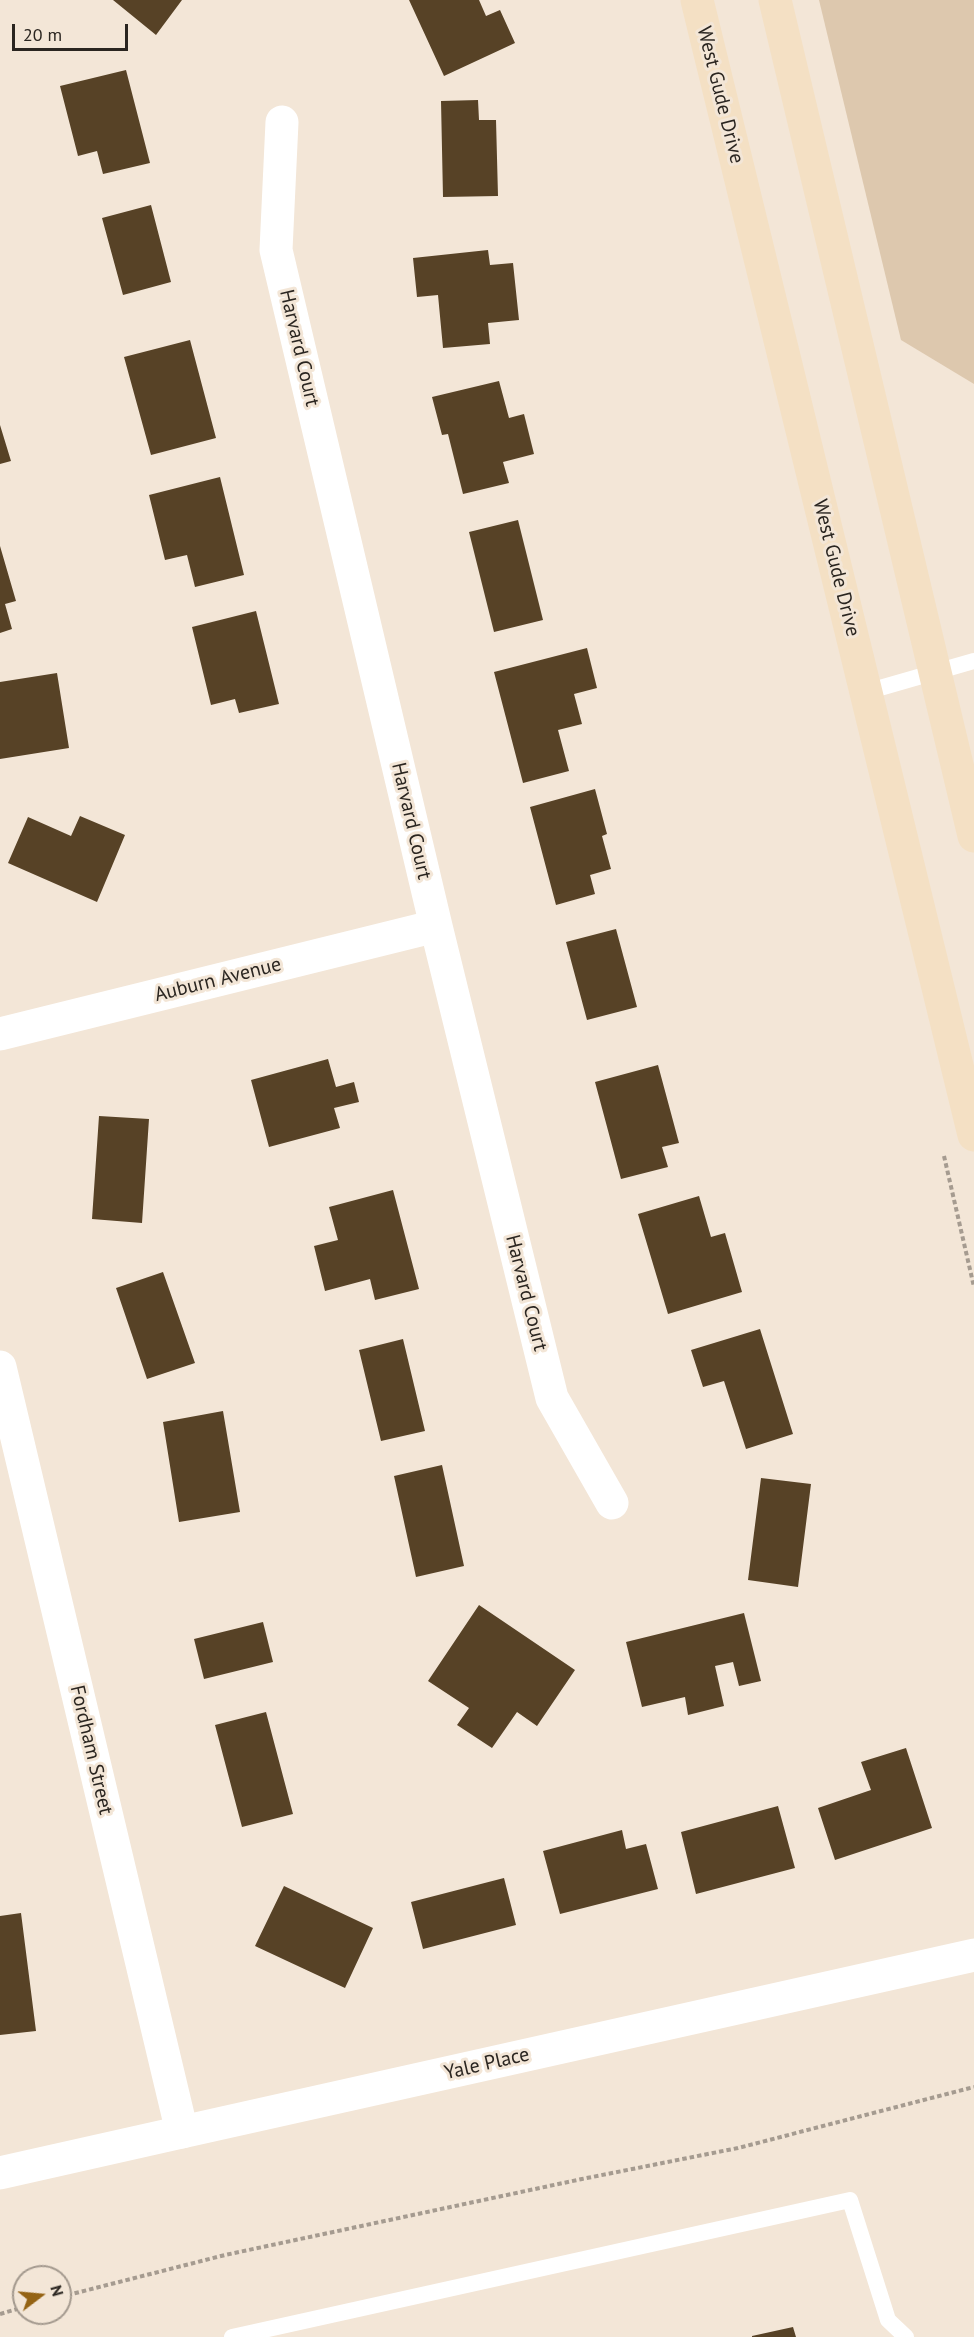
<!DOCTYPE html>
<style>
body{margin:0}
#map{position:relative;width:974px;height:2337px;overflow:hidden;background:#f3e6d7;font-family:"PT Sans",sans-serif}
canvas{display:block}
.north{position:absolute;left:12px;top:2265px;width:60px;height:60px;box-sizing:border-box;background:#f3e6d7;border:2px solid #a3998e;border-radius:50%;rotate:74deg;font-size:16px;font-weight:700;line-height:24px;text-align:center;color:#2a2520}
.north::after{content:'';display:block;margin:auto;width:21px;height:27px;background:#946314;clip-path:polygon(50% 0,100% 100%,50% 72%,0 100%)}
.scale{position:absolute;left:12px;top:24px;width:116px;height:27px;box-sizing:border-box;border:3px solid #2a2520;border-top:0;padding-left:8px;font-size:18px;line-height:21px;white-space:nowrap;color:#2a2520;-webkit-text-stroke:4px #f3e6d7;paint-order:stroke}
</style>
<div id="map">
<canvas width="974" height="2337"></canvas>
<div class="north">N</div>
<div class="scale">20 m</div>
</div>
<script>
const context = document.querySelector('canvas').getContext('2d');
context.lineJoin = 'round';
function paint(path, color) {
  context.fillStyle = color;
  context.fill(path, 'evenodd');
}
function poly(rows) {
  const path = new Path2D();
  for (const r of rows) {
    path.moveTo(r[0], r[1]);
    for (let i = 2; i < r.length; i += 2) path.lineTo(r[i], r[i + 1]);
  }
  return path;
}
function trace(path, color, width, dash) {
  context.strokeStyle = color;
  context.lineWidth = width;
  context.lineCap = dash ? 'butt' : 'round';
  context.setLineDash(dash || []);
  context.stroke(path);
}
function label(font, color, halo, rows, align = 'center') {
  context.font = font + ' "PT Sans",sans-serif';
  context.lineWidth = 6;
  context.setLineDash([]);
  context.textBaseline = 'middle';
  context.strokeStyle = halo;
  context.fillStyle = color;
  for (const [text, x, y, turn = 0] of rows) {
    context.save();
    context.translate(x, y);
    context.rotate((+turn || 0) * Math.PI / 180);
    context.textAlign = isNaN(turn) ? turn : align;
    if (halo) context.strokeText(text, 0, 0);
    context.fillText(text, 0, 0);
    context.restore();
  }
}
const green = poly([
 [819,0,974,0,974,384,901,340]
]);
const building = poly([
 [113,0,182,0,156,35],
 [409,0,479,0,486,16,500,10,515,43,444,76],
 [126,70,150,163,103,174,97,151,78,156,60,86],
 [478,100,479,120,496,120,498,196,443,197,441,101],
 [151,205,171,282,123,295,102,218],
 [488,250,490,265,513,263,519,320,488,323,490,344,443,348,438,295,417,297,413,258],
 [190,340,216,438,151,455,124,357],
 [499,381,509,418,524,414,534,454,503,462,509,483,463,494,448,434,442,435,432,397],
 [0,425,11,461,0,464],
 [220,477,244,575,195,587,187,555,165,560,149,495],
 [518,520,543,620,494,632,469,532],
 [0,546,16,601,5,604,12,629,0,633],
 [256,611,279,704,239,713,235,699,211,705,192,627],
 [587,648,597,688,574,694,582,724,558,730,569,771,523,783,494,672],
 [57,673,69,748,0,759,0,682],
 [595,789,607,834,602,836,611,869,590,875,595,894,556,905,530,807],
 [80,816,125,835,97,902,8,863,28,817,71,836],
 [616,929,637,1007,587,1020,566,942],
 [328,1059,336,1087,354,1082,359,1102,334,1108,340,1128,269,1147,251,1080],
 [658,1065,679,1143,662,1147,668,1167,621,1179,595,1082],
 [99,1116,149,1119,142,1223,92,1219],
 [393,1190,419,1289,375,1300,370,1279,325,1291,314,1246,338,1240,329,1207],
 [699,1196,711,1237,725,1233,742,1292,668,1314,638,1214],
 [163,1272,195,1363,147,1379,116,1288],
 [760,1329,793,1434,746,1449,724,1381,703,1387,691,1350],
 [403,1339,425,1431,381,1441,359,1350],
 [223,1411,240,1512,179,1522,163,1422],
 [442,1465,464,1566,416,1577,394,1476],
 [761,1478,811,1484,798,1587,748,1580],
 [479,1605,575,1670,537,1726,517,1712,492,1748,457,1725,469,1708,428,1681],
 [744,1613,761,1681,739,1686,733,1662,715,1666,724,1706,688,1715,685,1697,642,1707,626,1642],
 [263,1622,273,1662,204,1679,194,1639],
 [266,1712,293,1814,242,1827,215,1725],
 [906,1748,932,1828,835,1860,818,1808,871,1790,861,1762],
 [778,1806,795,1868,696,1894,681,1832],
 [622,1830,626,1849,646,1844,658,1889,560,1914,543,1851],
 [504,1878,516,1925,423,1949,411,1902],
 [284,1886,373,1928,345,1988,255,1946],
 [21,1913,36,2031,0,2035,0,1916],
 [793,2327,796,2337,752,2337,752,2336]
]);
const path = poly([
 [944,1156,974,1287],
 [60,2297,225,2255,582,2179,738,2148,974,2087],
 [0,2314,24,2307]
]);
const service = poly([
 [866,692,974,661],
 [232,2337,850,2200,888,2320,906,2337]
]);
const minor = poly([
 [282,122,276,250,436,926,552,1398,612,1503],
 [0,1034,436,926],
 [182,2132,974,1955]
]);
const tertiary = poly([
 [0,1367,182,2132,0,2173]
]);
const secondary = poly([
 [697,0,974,1135],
 [775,0,974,836]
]);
const streetNames = [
 ["West Gude Drive",720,95,76],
 ["Harvard Court",299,348,77],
 ["West Gude Drive",836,568,76],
 ["Harvard Court",411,821,77],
 ["Auburn Avenue",218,980,-14],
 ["Harvard Court",526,1293,76],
 ["Fordham Street",91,1750,77],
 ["Yale Place",487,2064,-13]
];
paint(green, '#ddc8ae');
paint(building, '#574226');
trace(path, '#a59b90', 4, [4.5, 3]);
trace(service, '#fff', 16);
trace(minor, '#fff', 33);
trace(tertiary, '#fff', 33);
trace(secondary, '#f4e0c4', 33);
label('20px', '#2a2520', '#f3e6d7', streetNames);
</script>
